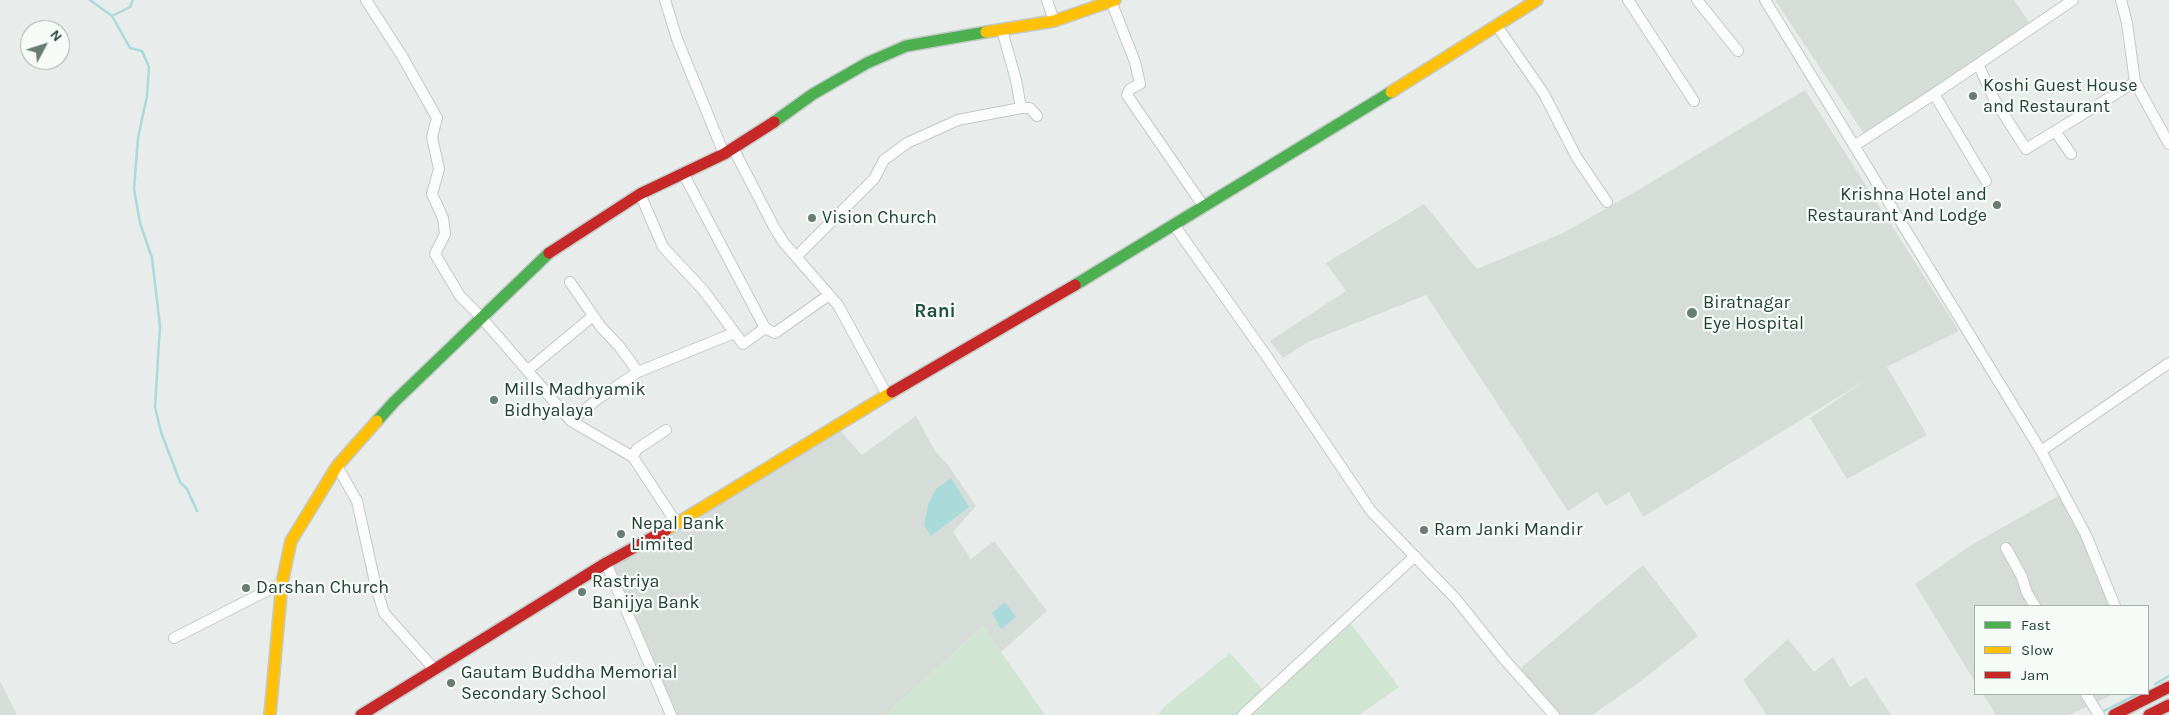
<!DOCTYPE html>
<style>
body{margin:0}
#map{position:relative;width:2169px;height:715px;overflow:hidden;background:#e8ecea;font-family:Karla,sans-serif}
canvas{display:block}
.legend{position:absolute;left:1974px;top:605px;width:175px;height:90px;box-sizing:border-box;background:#f7fbf8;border:1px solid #a3b1aa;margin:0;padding:6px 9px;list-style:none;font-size:15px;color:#244135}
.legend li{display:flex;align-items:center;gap:10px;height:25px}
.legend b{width:25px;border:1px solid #a3b1aa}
.north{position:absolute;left:20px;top:20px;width:50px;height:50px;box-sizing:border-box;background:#f7fbf8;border:1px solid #a3b1aa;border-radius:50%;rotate:50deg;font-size:14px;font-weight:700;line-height:20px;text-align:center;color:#244135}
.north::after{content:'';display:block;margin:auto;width:18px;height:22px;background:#697d74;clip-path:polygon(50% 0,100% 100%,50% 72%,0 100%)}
</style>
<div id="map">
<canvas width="2169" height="715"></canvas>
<ul class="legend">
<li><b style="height:6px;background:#4caf50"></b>Fast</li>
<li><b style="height:6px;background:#ffc107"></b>Slow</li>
<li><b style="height:6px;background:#c62828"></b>Jam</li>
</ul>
<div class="north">N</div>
</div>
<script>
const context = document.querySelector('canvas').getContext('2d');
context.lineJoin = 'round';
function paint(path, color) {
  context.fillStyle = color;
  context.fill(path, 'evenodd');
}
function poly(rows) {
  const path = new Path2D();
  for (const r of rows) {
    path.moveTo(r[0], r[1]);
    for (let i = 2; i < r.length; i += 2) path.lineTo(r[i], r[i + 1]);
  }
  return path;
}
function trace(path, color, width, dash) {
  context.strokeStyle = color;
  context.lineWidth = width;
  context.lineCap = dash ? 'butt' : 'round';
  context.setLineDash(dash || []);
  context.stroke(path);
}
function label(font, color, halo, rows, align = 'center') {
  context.font = font + ' Karla,sans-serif';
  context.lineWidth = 4.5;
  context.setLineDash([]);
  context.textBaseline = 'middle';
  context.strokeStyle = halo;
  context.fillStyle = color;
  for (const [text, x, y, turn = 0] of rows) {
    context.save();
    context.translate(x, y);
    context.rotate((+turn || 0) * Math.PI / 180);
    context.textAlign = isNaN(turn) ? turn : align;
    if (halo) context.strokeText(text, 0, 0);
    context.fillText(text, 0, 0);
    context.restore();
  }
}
const built = poly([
 [1775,0,2014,0,2030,24,1864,134],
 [1805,90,1959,331,1887,367,1927,435,1847,479,1810,418,1866,380,1643,517,1629,492,1606,506,1597,492,1568,511,1426,295,1306,343,1283,358,1270,341,1346,291,1326,263,1424,204,1477,269,1563,233,1640,189],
 [916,416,935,451,948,465,976,506,953,532,971,559,994,541,1047,611,1000,653,982,627,886,715,671,715,606,563,837,427,862,455],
 [2062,494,2114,606,1975,606,1975,682,1915,584,1973,544],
 [1643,565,1698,636,1637,684,1592,715,1554,715,1516,672],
 [1788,639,1814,672,1833,657,1850,687,1866,677,1891,715,1767,715,1743,680],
 [0,681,17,715,0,715],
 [1983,694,2114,694,2069,715,1996,715]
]);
const green = poly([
 [1347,619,1399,687,1359,715,1158,715,1165,706,1230,653,1267,694],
 [983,626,1045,715,886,715]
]);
const water = poly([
 [951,478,969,507,931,536,924,525,928,505,936,489],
 [1005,602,1016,617,1001,629,992,613]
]);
const stream = poly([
 [90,0,112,16,130,7,133,0],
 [112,16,130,48,142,51,149,67,147,96,138,138,134,189,140,223,152,258,160,326,155,407,161,432,180,482,187,489,197,511],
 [2155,684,2169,676],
 [2102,712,2137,694]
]);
const street = poly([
 [366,0,402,56,437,118,432,137,439,169,432,194,443,218,445,234,435,254,460,296,481,317,571,421,633,457,677,524],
 [665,0,677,39,724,154],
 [1047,0,1054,21],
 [1628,0,1694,101],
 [1697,0,1738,51],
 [1765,0,2041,451,2086,535,2115,606],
 [2121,0,2127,23,2135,82,2169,144],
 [1111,1,1135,62,1140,84,1130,89,1127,95,1204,207],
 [1497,26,1544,94,1577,158,1607,202],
 [1002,30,1016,80,1021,108],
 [1978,64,1994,99,2026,149,2135,82],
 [1934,94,1986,181],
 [2055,131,2071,154],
 [1854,146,1934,94,2073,0],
 [733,148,774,227,784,243,838,305,887,395],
 [683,173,765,328,775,333,829,295],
 [640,194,663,247,704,291,743,344,765,328],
 [1174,225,1265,354,1371,511,1456,599,1504,659,1554,715],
 [796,257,874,179,884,160,907,143,958,120,1021,108,1030,108,1037,116],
 [570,282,601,327,619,346,638,372],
 [528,370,593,316],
 [571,421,599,398,638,372,734,333],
 [2041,451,2169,363],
 [633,457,637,449,666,430],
 [337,466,357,501,376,587,384,613,435,670],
 [2006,548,2022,577,2027,593,2035,606],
 [606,563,671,715],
 [174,638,282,583],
 [2086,694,2099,715],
 [1243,715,1415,556]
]);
const fast = poly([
 [774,122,813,94,867,63,906,46,986,32],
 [1075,285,1391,92],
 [377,421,394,402,549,253]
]);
const slow = poly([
 [986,32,1054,21,1115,0],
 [1391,92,1537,0],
 [666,530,892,392],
 [270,715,282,583,291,541,337,466,377,421]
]);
const jam = poly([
 [549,253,640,194,724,154,774,122],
 [892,392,1075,285],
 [361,715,606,563,666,530],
 [2114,715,2169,687],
 [2149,715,2169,705]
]);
const markers = [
 [1973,96,5,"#697d74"],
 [1997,205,5,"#697d74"],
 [812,218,5,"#697d74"],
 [1692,313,6,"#697d74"],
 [494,400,5,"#697d74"],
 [1424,530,5,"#697d74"],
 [621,534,5,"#697d74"],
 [246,588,5,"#697d74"],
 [582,592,5,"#697d74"],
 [451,683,5,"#697d74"]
];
const poiNames = [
 ["Koshi Guest House",1983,86],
 ["and Restaurant",1983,107],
 ["Krishna Hotel and",1987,195,"right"],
 ["Restaurant And Lodge",1987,216,"right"],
 ["Vision Church",822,218],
 ["Biratnagar",1703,303],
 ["Eye Hospital",1703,324],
 ["Mills Madhyamik",504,390],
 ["Bidhyalaya",504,411],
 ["Nepal Bank",631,524],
 ["Limited",631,545],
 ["Ram Janki Mandir",1434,530],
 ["Rastriya",592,582],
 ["Banijya Bank",592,603],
 ["Darshan Church",256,588],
 ["Gautam Buddha Memorial",461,673],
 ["Secondary School",461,694]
];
const neighbourhoodNames = [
 ["Rani",935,312]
];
paint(built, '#d6ddd9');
paint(green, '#d1e5d5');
paint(water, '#aadad9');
trace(stream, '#aadad9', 2.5);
trace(street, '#c5c9c7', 12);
trace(fast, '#c3cac7', 14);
trace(slow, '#c3cac7', 14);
trace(jam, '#c3cac7', 14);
trace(street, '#fcfcfc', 10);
trace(fast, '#4caf50', 11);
trace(slow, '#ffc107', 11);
trace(jam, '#c62828', 11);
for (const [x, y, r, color] of markers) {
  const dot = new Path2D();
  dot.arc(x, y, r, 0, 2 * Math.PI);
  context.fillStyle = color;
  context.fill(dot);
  trace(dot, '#f7fbf8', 2);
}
label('18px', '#244135', '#f7fbf8', poiNames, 'left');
label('bold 19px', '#20533f', '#f7fbf8', neighbourhoodNames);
</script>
